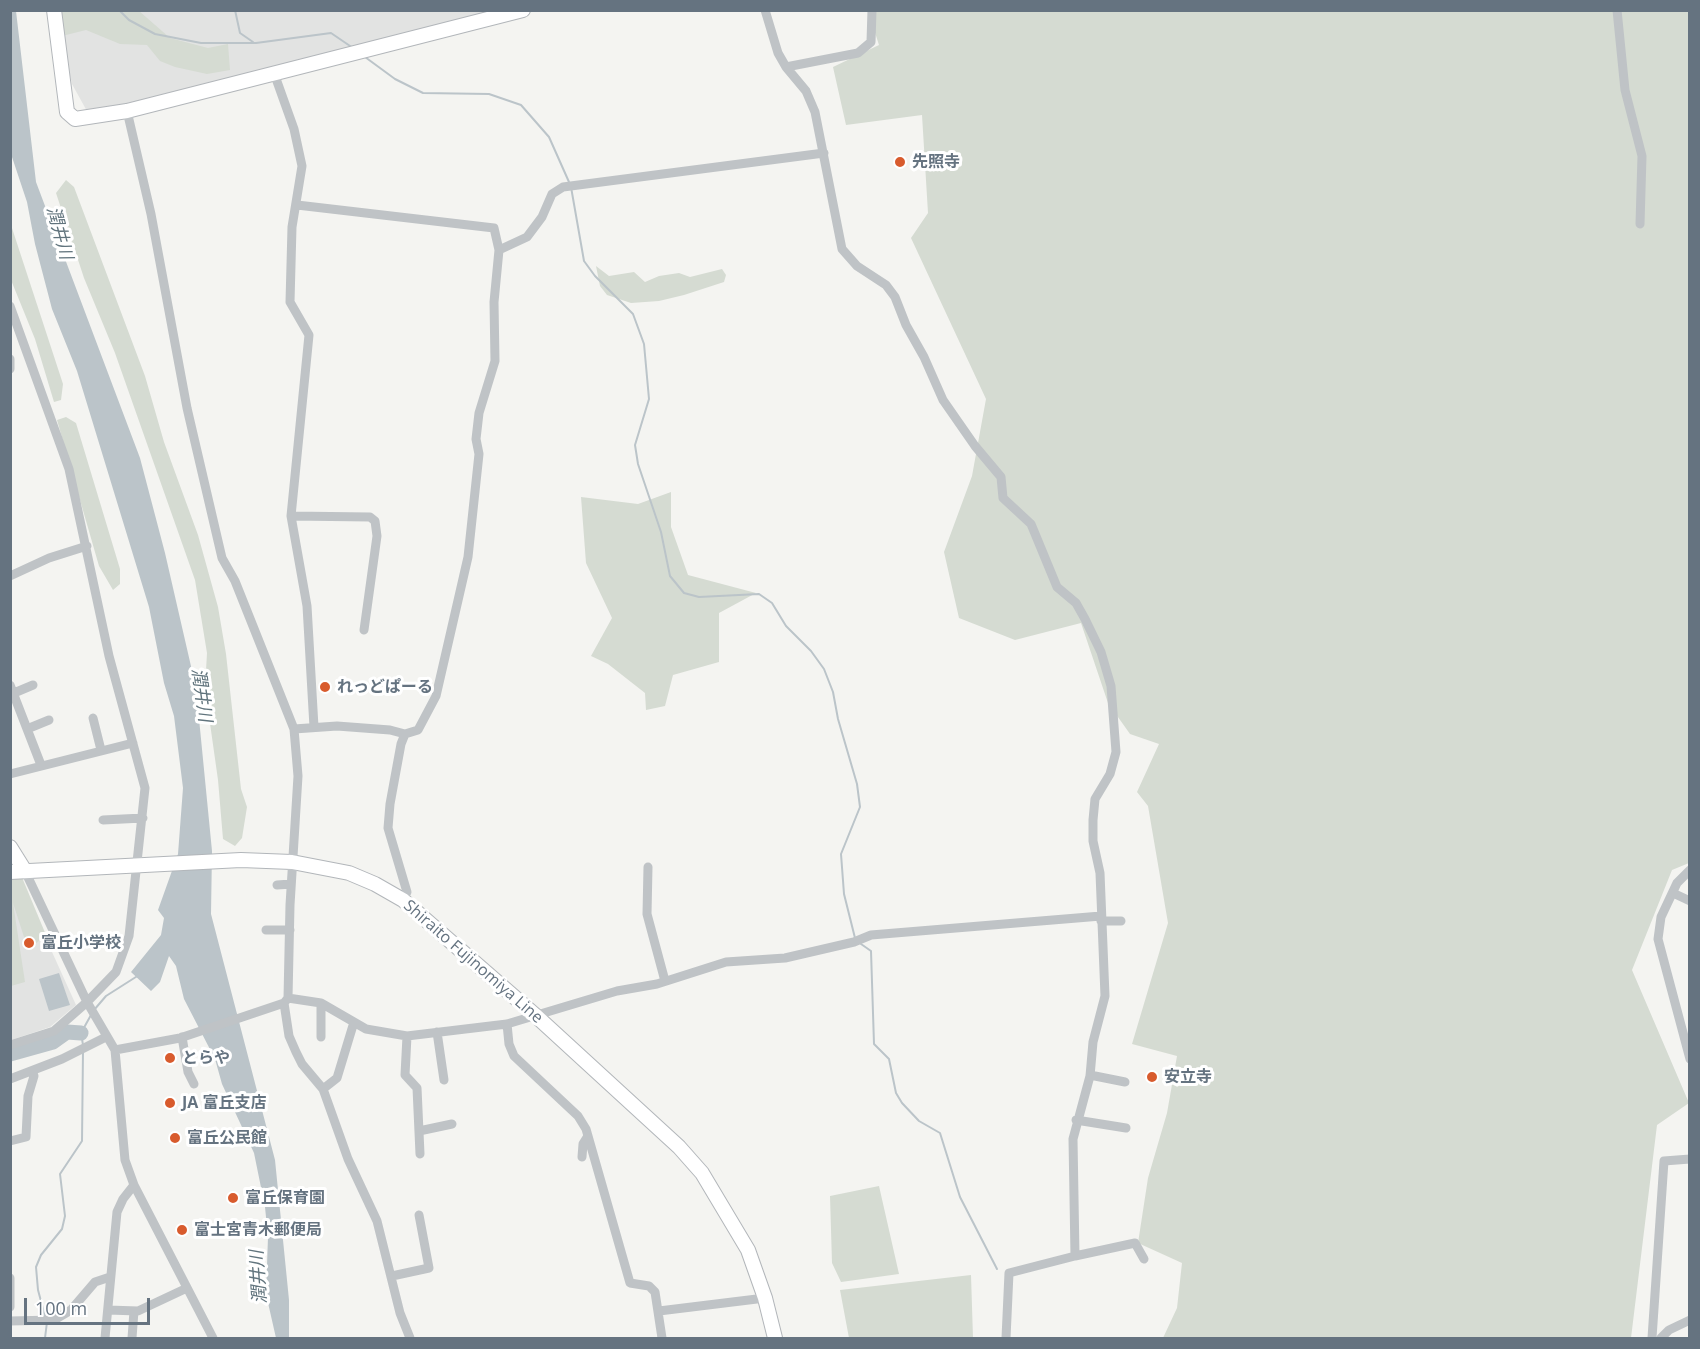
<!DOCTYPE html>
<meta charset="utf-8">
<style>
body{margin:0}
#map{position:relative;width:1700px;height:1349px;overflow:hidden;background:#f4f4f1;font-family:"Open Sans",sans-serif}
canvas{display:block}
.frame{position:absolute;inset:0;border:12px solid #657380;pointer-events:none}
.scale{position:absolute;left:24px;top:1298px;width:126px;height:27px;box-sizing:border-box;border:3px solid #657380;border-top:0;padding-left:8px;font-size:18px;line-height:21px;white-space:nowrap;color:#657380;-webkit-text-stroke:4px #fff;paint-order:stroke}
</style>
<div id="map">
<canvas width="1700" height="1349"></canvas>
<div class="frame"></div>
<div class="scale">100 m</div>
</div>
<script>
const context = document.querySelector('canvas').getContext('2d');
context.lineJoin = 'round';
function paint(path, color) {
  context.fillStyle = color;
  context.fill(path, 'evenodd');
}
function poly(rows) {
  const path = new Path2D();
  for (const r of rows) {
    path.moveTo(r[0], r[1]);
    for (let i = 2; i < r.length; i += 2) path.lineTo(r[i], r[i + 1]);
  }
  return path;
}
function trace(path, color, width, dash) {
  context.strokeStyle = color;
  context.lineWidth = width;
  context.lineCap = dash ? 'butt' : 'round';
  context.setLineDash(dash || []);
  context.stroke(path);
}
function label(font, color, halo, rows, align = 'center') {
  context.font = font + ' "Open Sans","Noto Sans JP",sans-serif';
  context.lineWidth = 6;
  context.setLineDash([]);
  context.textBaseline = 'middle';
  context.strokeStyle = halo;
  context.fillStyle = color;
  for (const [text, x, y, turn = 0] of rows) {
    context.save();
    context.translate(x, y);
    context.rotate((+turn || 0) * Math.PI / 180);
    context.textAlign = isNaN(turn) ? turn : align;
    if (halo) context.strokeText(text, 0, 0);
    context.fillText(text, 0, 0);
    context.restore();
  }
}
const built = poly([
 [56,11,495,11,88,113,72,84],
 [19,879,76,1005,50,1027,11,1040,11,880]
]);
const green = poly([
 [58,11,139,11,170,38,208,48,228,44,230,70,207,74,175,67,160,61,147,45,120,44,86,30,62,36],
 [868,11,1689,11,1689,863,1672,870,1632,970,1689,1103,1657,1125,1631,1338,1163,1338,1177,1308,1182,1263,1138,1243,1148,1178,1167,1113,1177,1056,1132,1044,1168,923,1148,806,1137,792,1159,744,1130,734,1108,703,1081,623,1015,640,959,618,944,552,972,476,986,399,911,238,928,213,922,115,846,125,833,67,879,45],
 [66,180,74,187,145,376,164,442,198,535,218,607,226,654,241,789,247,807,242,838,235,846,223,839,218,780,205,688,207,653,195,580,115,353,84,278,56,193],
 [11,225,63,384,61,400,54,402,35,339,11,280],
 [596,266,609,276,634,272,645,282,659,276,679,273,690,277,722,269,726,275,724,282,684,295,659,301,631,303,607,295,600,286],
 [66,417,76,423,120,569,120,584,113,590,99,566,57,420],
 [671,492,671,527,688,575,756,593,719,613,719,662,673,675,665,706,646,710,645,693,608,664,591,656,612,618,586,563,581,497,638,504],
 [21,875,46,935,34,945,25,940,13,903,25,982,11,986,11,877],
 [879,1186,899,1274,841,1282,832,1263,830,1196],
 [971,1275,973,1338,849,1338,840,1290]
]);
const water = poly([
 [10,11,16,11,36,182,140,458,165,553,196,688,212,851,211,914,275,1160,289,1300,289,1338,276,1338,266,1294,268,1237,265,1207,254,1153,222,1084,215,1059,184,999,176,966,169,956,160,982,151,991,131,972,161,935,164,918,158,910,178,854,183,788,174,716,164,683,149,607,77,371,52,309,35,244,27,202,11,154],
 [59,973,70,1005,49,1011,39,979]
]);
const stream = poly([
 [119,10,129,20,155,34,201,43,256,43,331,33,353,48],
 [235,10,240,33,253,42],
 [365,57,395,79,423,93,489,94,521,105,549,137,569,182],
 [571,187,584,261,595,276,633,314,644,344,649,399,635,445,638,464,661,532,670,576,684,593,699,597,759,594,772,603,786,626,811,651,824,669,833,692,838,719,857,784,860,807,841,854,844,894,855,938],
 [861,944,871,951,874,1044,889,1059,896,1093,902,1103,919,1121,940,1133,960,1197,997,1269],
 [94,1010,106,996,139,975],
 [83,1045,81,1033,91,1015],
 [45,1316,38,1290,36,1267,41,1255,62,1229,65,1216,60,1174,82,1141,83,1051],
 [45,1338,47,1322]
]);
const river = poly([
 [10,1054,53,1042,67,1032,81,1033]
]);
const street = poly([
 [765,10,778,53,786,67,806,91,815,112,842,249,857,266,886,285,895,297,906,325,924,357,943,400,975,446,1001,477,1003,498,1031,524,1057,587,1076,603,1085,619,1101,652,1111,686,1116,752,1110,774,1095,799,1093,820,1093,841,1100,873,1105,996,1093,1042,1090,1076,1073,1139,1075,1256,1009,1273,1006,1338],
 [1617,10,1625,90,1642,156,1640,224],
 [786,67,858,53,871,42,872,10],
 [274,73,294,129,302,166,292,227,290,302,309,335,291,516,307,606,314,727],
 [127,111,151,214,187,408,222,558,235,581,294,729,298,776,290,905,288,998],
 [297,205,494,228,499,250,494,302,495,361,479,413,476,439,479,454,468,557,436,696,418,730,405,734,401,744,390,804,388,828,407,892,403,900],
 [499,250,527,237,542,217,552,194,563,187,824,153],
 [10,306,69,469,109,656,145,788,129,936,116,972,87,1002,54,1031,10,1045],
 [10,359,10,369],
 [291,516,370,517,375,521,377,536,364,630],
 [10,576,49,558,87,546],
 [10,685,41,765],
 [14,693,33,685],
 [93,718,101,750],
 [27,729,49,720],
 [294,729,337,726,390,730,405,734],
 [10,774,133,743],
 [103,820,143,818],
 [648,867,647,914,665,981],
 [1690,870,1677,883,1661,917,1658,939,1690,1059],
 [25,871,87,1002,115,1050,125,1160,134,1185,213,1338],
 [277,885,291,884],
 [1673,893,1690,901],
 [1101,921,1121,921],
 [266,930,290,930],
 [284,1003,289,1036,296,1052,302,1064,323,1089,348,1159,377,1221,400,1313,410,1338],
 [507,1024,509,1044,514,1056,578,1116,586,1129,630,1283,649,1286,655,1292,662,1338],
 [437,1032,444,1080],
 [407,1036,405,1075,417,1088,420,1154],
 [182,1037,188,1072,194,1084],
 [321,1037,321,1003],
 [115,1050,180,1038,284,1003,288,998,321,1003,366,1029,407,1036,507,1024,617,991,657,984,726,962,785,958,854,942,871,935,1101,916],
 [1090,1075,1125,1082],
 [10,1079,62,1059,106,1037],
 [323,1089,337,1078,354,1022],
 [1076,1120,1126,1128],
 [419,1131,452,1124],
 [10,1141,26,1137,28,1096,34,1076,32,1071],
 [582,1157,583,1144,588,1136],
 [1075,1256,1135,1243,1144,1259],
 [392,1276,429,1268,419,1215],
 [10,1278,10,1307],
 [108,1310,138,1311,187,1288],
 [659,1311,765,1298],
 [10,1321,54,1320,71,1310,95,1282,110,1277],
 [105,1338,117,1212,123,1199,134,1185],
 [132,1338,134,1311],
 [1652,1338,1664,1161,1690,1159],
 [1661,1338,1669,1330,1690,1320]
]);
const secondary = poly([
 [54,10,67,112,75,119,127,111,523,10],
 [10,847,25,871],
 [10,872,241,860,292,862,349,873,375,884,403,900,535,1015,679,1147,702,1173,748,1250,765,1298,775,1338]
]);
const markers = [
 [900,162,6,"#d85b2d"],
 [325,687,6,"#d85b2d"],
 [29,943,6,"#d85b2d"],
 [170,1058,6,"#d85b2d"],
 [1152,1077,6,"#d85b2d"],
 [170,1103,6,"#d85b2d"],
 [175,1138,6,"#d85b2d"],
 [233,1198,6,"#d85b2d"],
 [182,1230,6,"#d85b2d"]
];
const poiNames = [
 ["先照寺",912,162],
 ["れっどぱーる",337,687],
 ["富丘小学校",41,943],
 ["とらや",182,1058],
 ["安立寺",1164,1077],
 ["JA 富丘支店",182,1103],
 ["富丘公民館",187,1138],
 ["富丘保育園",245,1198],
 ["富士宮青木郵便局",194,1230]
];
const streetNames = [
 ["Shiraito Fujinomiya Line",473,962,41]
];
const waterNames = [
 ["潤井川",59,233,75],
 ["潤井川",201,695,82],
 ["潤井川",259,1277,-94]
];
paint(built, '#e2e3e2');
paint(green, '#d5dbd2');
paint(water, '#bbc4c9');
trace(stream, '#bbc4c9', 2);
trace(river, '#bbc4c9', 15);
trace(secondary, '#b2b6ba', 16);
trace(street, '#bfc3c6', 9);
trace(secondary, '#fff', 14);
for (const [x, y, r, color] of markers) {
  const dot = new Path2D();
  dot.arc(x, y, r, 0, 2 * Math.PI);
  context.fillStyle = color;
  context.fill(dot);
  trace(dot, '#fff', 2);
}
label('bold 16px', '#657380', '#fff', poiNames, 'left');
label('16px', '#657380', '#fff', streetNames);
label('italic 18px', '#61747d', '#fff', waterNames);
</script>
